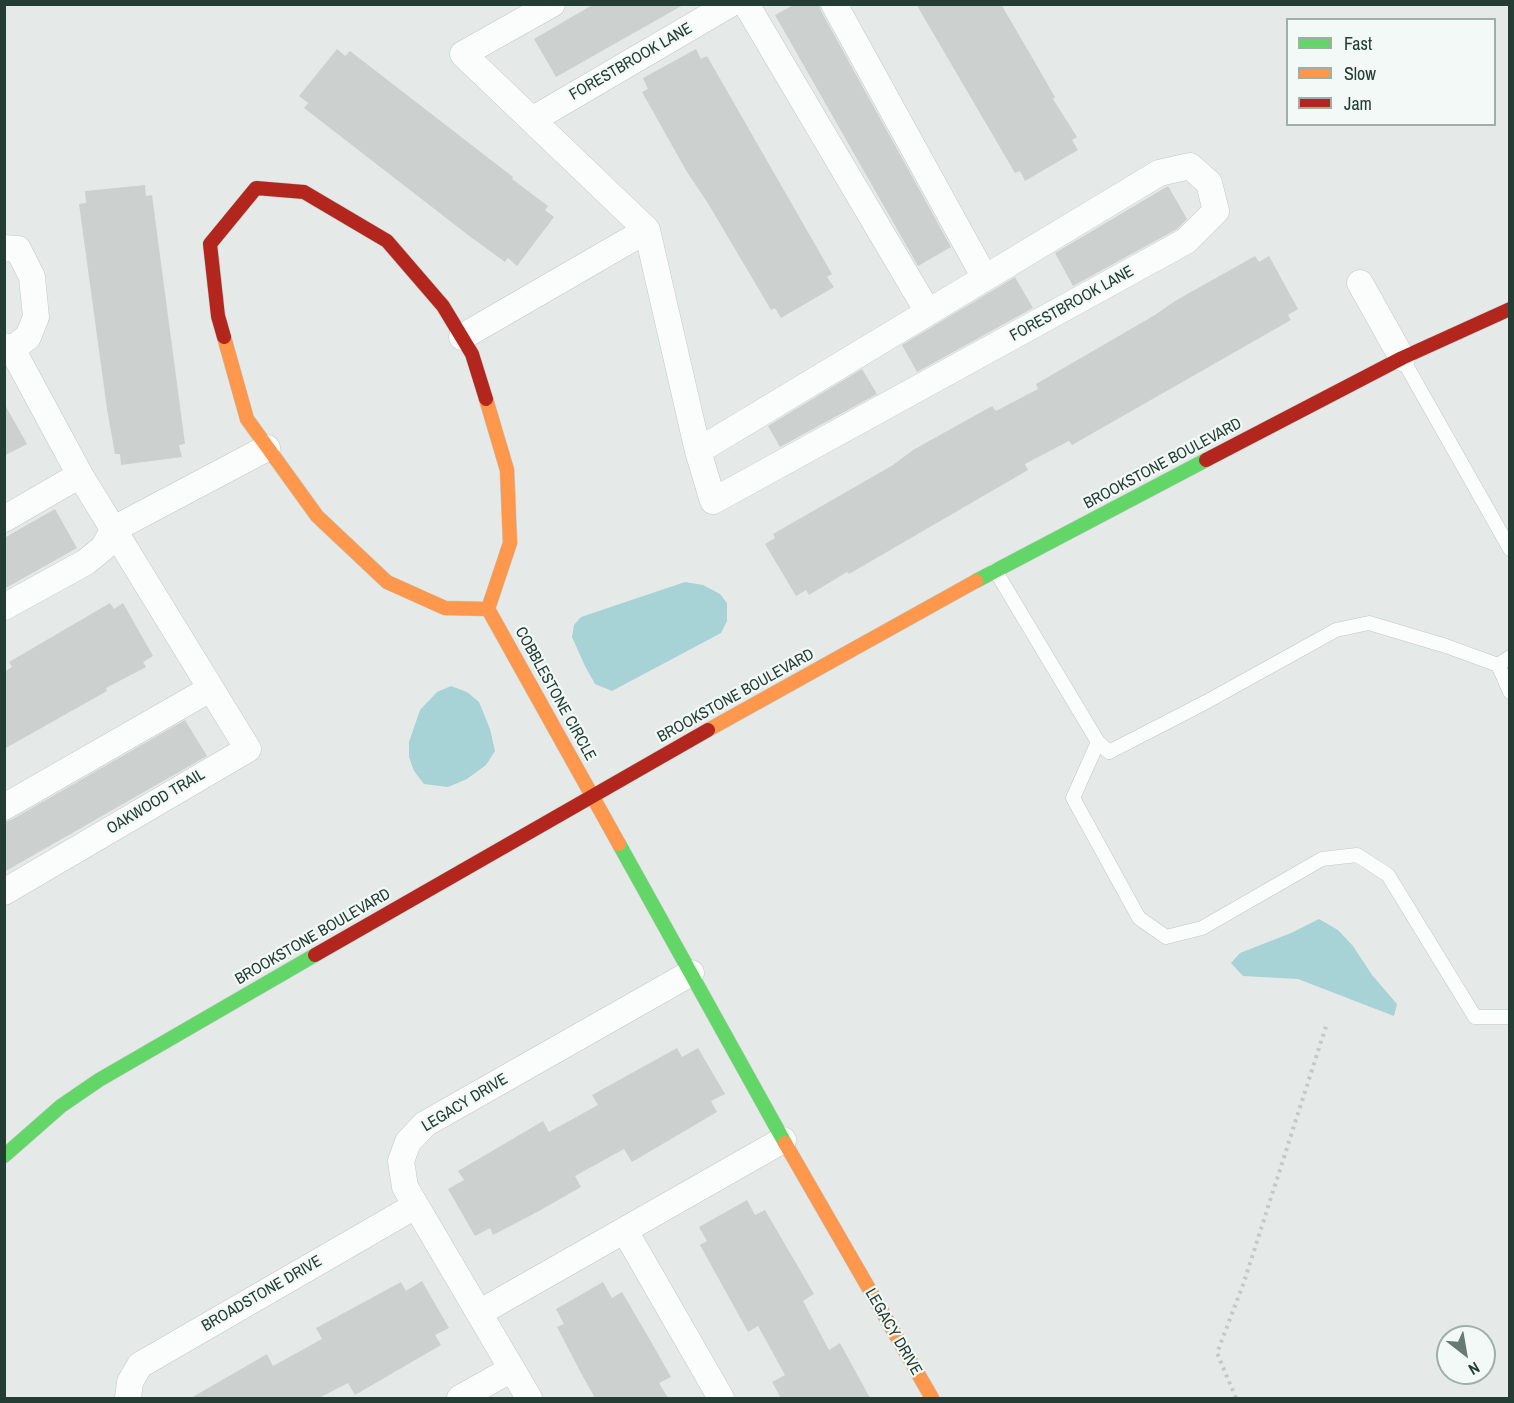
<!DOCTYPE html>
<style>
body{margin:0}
#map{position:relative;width:1514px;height:1403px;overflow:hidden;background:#e5eae8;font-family:"Archivo Narrow",sans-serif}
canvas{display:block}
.frame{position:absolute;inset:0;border:6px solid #233d35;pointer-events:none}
.legend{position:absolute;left:1286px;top:18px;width:210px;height:108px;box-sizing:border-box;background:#f3f9f6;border:2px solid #a0aea9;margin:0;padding:8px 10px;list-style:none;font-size:18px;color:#233d35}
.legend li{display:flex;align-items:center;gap:12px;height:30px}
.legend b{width:30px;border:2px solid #a0aea9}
.north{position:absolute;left:1436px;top:1325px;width:60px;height:60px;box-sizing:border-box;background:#f3f9f6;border:2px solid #a0aea9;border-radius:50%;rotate:149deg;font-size:16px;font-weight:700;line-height:24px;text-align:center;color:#233d35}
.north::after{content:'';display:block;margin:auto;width:21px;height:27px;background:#677a74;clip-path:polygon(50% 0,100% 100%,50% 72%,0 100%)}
</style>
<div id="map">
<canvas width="1514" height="1403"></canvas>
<div class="frame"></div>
<ul class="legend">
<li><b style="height:8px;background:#63d668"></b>Fast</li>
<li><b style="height:8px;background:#ff974d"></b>Slow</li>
<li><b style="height:8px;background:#b3261e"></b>Jam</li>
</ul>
<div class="north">N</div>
</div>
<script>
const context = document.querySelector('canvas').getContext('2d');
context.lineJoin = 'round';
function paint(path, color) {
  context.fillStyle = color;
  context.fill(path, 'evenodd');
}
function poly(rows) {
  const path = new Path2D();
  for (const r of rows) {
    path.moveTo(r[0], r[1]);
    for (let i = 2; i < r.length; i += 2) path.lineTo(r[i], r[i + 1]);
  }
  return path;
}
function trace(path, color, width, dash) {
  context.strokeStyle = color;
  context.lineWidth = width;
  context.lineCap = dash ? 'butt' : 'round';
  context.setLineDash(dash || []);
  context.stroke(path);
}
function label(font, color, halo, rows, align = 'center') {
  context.font = font + ' "Archivo Narrow",sans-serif';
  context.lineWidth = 4.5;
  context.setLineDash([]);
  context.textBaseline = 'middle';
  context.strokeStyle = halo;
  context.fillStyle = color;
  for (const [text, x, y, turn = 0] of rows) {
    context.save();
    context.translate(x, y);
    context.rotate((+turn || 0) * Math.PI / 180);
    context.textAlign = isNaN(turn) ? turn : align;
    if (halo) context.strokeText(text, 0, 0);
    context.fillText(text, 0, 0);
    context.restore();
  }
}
const water = poly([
 [685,582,703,585,720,594,727,603,727,621,721,633,612,691,595,684,585,666,572,637,574,625,581,617],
 [451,686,467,692,479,702,490,729,495,751,486,765,467,779,448,787,424,784,414,771,409,757,409,742,420,710,437,692],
 [1319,919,1338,930,1353,946,1372,975,1397,1004,1394,1016,1298,979,1243,976,1231,963,1240,953,1291,933]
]);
const building = poly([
 [594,4,685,4,556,77,534,39],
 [795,4,819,4,821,11,951,247,918,266,775,15],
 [916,4,1001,4,1055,97,1053,99,1077,137,1072,140,1078,150,1025,181,1020,171,1015,173],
 [337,49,345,56,350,51,513,177,512,179,548,206,545,210,554,217,517,266,508,258,505,262,468,235,304,108,308,103,299,96],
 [696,49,701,59,707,56,832,274,827,277,834,287,781,318,775,308,771,310,709,205,687,172,642,92,648,89,643,78],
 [145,185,146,196,152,195,185,444,179,445,182,457,121,465,120,454,115,454,107,409,79,204,86,203,85,191],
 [1168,186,1187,219,1177,229,1073,286,1055,253],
 [1255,256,1259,262,1269,256,1298,309,1288,315,1291,320,1072,445,1069,441,1025,464,1028,470,849,574,847,572,809,595,806,590,796,596,765,544,775,538,773,534,893,465,913,450,992,406,996,411,1038,389,1036,384,1155,315,1175,301],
 [1015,277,1033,308,917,372,902,345],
 [862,369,877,394,780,447,768,426],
 [4,403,27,444,4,456],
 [55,509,77,548,4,589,4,538],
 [110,603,114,609,123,603,153,656,143,662,146,667,106,688,107,691,4,749,4,672,12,667,9,662],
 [185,720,207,756,4,872,4,822,11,820],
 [677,1048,682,1057,698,1048,725,1094,711,1101,717,1112,632,1162,624,1149,575,1176,581,1187,539,1211,493,1235,490,1228,475,1236,448,1189,464,1180,458,1171,543,1121,549,1132,598,1105,592,1095],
 [747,1200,755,1215,765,1210,814,1294,803,1301,829,1350,840,1343,870,1398,781,1398,772,1382,785,1375,758,1326,748,1332,700,1245,707,1241,699,1227],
 [422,1281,449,1328,435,1335,441,1345,355,1395,348,1383,319,1398,191,1398,267,1354,273,1366,322,1339,316,1328,401,1282,406,1291],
 [603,1282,612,1298,622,1292,653,1345,671,1377,659,1383,668,1398,595,1398,581,1373,557,1327,564,1324,556,1309]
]);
const path = poly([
 [1236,1398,1217,1353,1244,1282,1327,1023]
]);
const lane = poly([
 [1402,358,1510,549],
 [995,570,1098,742,1109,752,1206,702,1336,630,1369,623,1446,646,1498,665,1510,657],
 [1498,665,1510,692],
 [1098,742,1073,798,1139,918,1166,937,1202,928,1322,859,1357,855,1388,875,1475,1017,1510,1017]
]);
const street = poly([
 [552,4,463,54,647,230,698,451,713,501,1186,241,1216,211,1209,183,1190,166,1159,173,698,451],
 [746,4,928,312],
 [834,4,985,278],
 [532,120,730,4],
 [4,248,18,249,32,277,36,317,28,337,12,349],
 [1360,283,1402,358],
 [462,337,647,230],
 [4,346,12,349,80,475,248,749,4,892],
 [4,519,80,475],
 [4,607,86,562,103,548,114,529,267,448],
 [4,807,210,689],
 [625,1231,721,1398],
 [479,1313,783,1140],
 [128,1398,130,1382,140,1365,415,1206],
 [460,1398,512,1369],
 [529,1398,405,1187,401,1161,408,1142,425,1124,691,973]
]);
const fast = poly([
 [976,581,1206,460],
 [619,844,785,1143],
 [4,1156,61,1106,99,1080,315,955]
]);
const slow = poly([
 [224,337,247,419,317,516,387,582,445,608,488,609],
 [486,399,507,470,510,543,488,609,619,844],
 [708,730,976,581],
 [785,1143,932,1398]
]);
const jam = poly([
 [224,337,218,316,210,244,256,188,304,192,387,241,443,306,472,354,486,399],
 [1206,460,1402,358,1510,309],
 [315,955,708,730]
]);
const streetNames = [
 ["FORESTBROOK LANE",631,62,-30],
 ["FORESTBROOK LANE",1072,304,-29],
 ["BROOKSTONE BOULEVARD",1163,464,-28],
 ["COBBLESTONE CIRCLE",555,694,61],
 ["BROOKSTONE BOULEVARD",736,696,-29],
 ["OAKWOOD TRAIL",156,802,-31],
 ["BROOKSTONE BOULEVARD",313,937,-30],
 ["LEGACY DRIVE",465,1103,-31],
 ["BROADSTONE DRIVE",262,1294,-30],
 ["LEGACY DRIVE",893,1332,60]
];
paint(water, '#a7d2d6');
paint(building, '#ccd1cf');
trace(lane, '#c2c7c5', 15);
trace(street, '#c2c7c5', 27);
trace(fast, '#c1c8c5', 15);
trace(slow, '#c1c8c5', 15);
trace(jam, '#c1c8c5', 15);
trace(path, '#c2cac6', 4, [3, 4.5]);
trace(lane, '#fbfcfc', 14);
trace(street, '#fbfcfc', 26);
trace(fast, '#63d668', 14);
trace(slow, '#ff974d', 14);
trace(jam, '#b3261e', 14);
label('16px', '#233d35', '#f3f9f6', streetNames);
</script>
